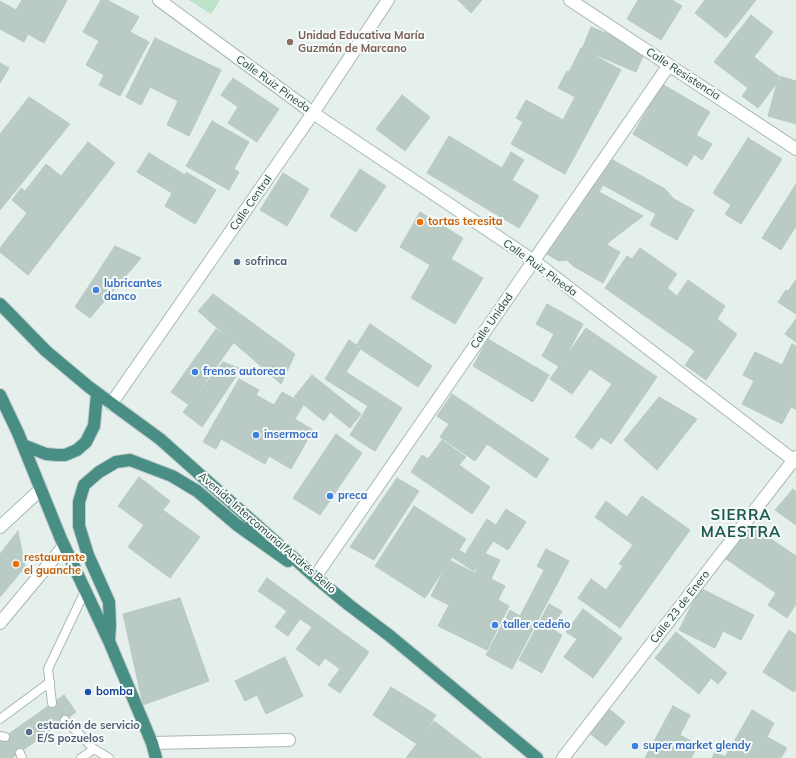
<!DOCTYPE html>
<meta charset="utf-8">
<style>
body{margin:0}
canvas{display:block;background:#e5efec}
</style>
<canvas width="796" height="758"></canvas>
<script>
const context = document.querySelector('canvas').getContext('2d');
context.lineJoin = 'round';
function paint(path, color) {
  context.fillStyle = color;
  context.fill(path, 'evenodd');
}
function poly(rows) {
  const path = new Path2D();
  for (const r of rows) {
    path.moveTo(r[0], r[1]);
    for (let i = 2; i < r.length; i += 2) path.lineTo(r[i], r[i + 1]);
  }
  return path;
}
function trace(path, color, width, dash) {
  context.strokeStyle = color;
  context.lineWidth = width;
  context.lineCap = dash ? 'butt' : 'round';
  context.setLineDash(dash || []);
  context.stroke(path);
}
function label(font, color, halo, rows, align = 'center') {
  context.font = font + ' Mulish,sans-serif';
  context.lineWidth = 4;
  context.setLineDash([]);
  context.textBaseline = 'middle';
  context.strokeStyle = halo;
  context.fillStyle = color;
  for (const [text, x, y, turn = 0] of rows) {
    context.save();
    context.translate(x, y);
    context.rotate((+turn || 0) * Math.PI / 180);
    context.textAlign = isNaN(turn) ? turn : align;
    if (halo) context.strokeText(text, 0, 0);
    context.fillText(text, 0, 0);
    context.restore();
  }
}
const green = poly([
 [189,0,220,0,211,14]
]);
const building = poly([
 [22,0,67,0,44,43,28,34,24,42,0,29,0,1,16,10,22,0],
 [101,0,107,0,139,17,130,32,149,42,120,96,99,85,104,75,86,65,99,41,83,32,101,0],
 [458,0,482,0,471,13,458,0],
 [638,0,672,0,682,6,661,40,627,19,638,0],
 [705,0,756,0,726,38,695,13,705,0],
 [751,15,773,32,754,57,781,78,758,108,742,96,748,88,714,62,751,15],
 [591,27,646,50,636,72,582,49,591,27],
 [155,38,221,70,189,136,167,125,178,101,150,87,141,105,126,97,155,38],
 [581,48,621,70,565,174,511,144,523,122,516,118,526,100,563,120,575,97,558,88,567,71,569,72,581,48],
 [0,63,9,68,0,83,0,63],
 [779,76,796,81,796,124,768,116,779,76],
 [233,78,279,109,257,142,228,123,238,107,221,95,233,78],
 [662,84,710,112,696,135,712,144,702,160,694,154,687,166,633,134,662,84],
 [402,95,430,117,405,151,376,129,402,95],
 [29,97,70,124,0,210,0,134,29,97],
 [212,121,249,142,234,169,239,172,229,190,186,166,212,121],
 [449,136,502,168,511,152,524,160,512,180,539,196,519,228,427,173,449,136],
 [748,138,782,159,741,224,725,214,731,205,713,193,748,138],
 [88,142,115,163,28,275,0,252,0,248,27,213,12,200,21,188,25,191,46,164,61,176,88,142],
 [149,153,185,175,186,172,216,190,195,224,165,206,172,193,137,172,149,153],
 [609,158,665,189,674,199,694,210,677,240,650,225,656,214,603,185,599,192,643,216,609,242,607,245,620,252,603,283,573,266,567,260,559,261,545,253,588,190,595,183,609,158],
 [360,169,386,186,356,232,330,216,360,169],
 [283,173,309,189,287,226,260,210,283,173],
 [796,184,796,226,781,250,762,238,796,184],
 [420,212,463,238,451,259,483,278,455,324,411,298,430,265,400,247,420,212],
 [115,246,141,258,90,318,75,307,115,246],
 [640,248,677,274,667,288,677,296,688,280,725,306,717,319,737,334,706,380,685,365,695,351,605,288,627,256,632,259,640,248],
 [796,280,796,314,778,302,786,290,788,291,796,280],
 [213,294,295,354,281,384,198,311,213,294],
 [547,304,583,324,560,367,542,356,554,334,536,324,547,304],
 [796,319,796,342,785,334,796,319],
 [370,324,432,366,418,387,356,346,370,324],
 [586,328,657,377,611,444,601,437,592,449,575,437,612,384,590,369,572,394,550,379,586,328],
 [216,329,234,342,189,405,171,392,216,329],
 [488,339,549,375,533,402,473,366,488,339],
 [349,340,361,348,346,372,402,408,375,451,350,435,368,406,325,379,349,340],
 [792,344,796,346,796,409,791,407,782,424,742,404,754,381,743,375,755,352,782,365,792,344],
 [223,362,241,369,202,427,183,412,223,362],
 [312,375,361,414,350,428,330,412,324,421,294,397,312,375],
 [239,379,259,390,256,395,274,405,282,392,304,404,295,419,313,430,291,469,269,456,265,464,221,439,216,449,203,442,239,379],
 [452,394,549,459,536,478,487,444,475,461,440,437,449,424,437,416,452,394],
 [659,397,697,419,657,470,624,440,659,397],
 [336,434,362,453,320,515,293,498,336,434],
 [442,440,466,457,459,465,490,487,472,514,411,472,422,455,428,459,442,440],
 [139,477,170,501,163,510,200,537,170,578,128,547,144,525,118,506,139,477],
 [397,478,419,491,374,560,350,547,397,478],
 [793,489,796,492,796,525,775,510,793,489],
 [642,496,690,530,620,628,578,598,591,579,606,590,623,566,619,564,633,545,595,517,606,501,627,517,642,496],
 [414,506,466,539,459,550,465,554,487,519,496,525,506,509,526,522,508,550,493,541,474,571,452,557,425,598,375,566,414,506],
 [749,524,796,556,796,604,787,618,768,605,776,593,726,559,749,524],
 [18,531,25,567,0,597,0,554,18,531],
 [546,549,569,561,512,669,486,655,510,610,520,616,544,570,537,566,546,549],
 [484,553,500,560,491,579,505,586,498,600,509,606,487,650,438,626,449,605,431,596,449,560,475,573,484,553],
 [267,578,369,652,340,693,328,685,340,669,325,658,319,666,296,649,312,627,300,619,288,636,275,627,287,611,258,591,267,578],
 [700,588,754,615,741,640,723,631,715,648,679,630,700,588],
 [180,598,209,681,143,705,123,614,180,598],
 [549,604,562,611,552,629,562,635,542,673,519,660,549,604],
 [583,609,622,638,593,678,564,657,577,639,566,632,583,609],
 [789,630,796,635,796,689,794,692,763,672,789,630],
 [676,632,727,673,718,684,711,678,699,694,655,658,676,632],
 [285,657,303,696,266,714,257,695,245,701,235,681,285,657],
 [391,687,436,715,417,744,373,715,391,687],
 [64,695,76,712,12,758,0,758,0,740,64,695],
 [673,706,690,715,680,735,698,745,691,758,645,758,673,706],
 [609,709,625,722,606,746,589,733,609,709],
 [752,710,774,723,767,737,787,748,781,758,712,758,715,752,725,757,752,710],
 [434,721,482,758,406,758,434,721]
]);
const service = poly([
 [52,703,48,669,85,591],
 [0,719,50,682],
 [65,720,94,749,109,758],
 [0,736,5,737],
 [20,753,22,758],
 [81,758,94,749]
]);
const minor = poly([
 [159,0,313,113,534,261,796,462],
 [570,0,796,149],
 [111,404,313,113,388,0],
 [0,527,41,489],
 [315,577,669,65],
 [0,623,64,546],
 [152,743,289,740],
 [563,758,796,457]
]);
const trunk = poly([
 [0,304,46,351,89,387,160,439,315,577,349,605,390,636,537,758],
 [0,395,18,433,61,539,109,641,152,743,156,758],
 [23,445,46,454,57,455,65,455,77,450,86,442,94,426,97,394],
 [109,641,110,625,109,602,88,555,79,526,79,502,84,485,99,472,116,462,130,460,172,476,197,491,237,525,288,561]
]);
const markers = [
 [290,42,4,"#8d6e63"],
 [420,222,4,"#e8710a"],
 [237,262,4,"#5c6f8a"],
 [96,290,4,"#3f7fe0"],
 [195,372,4,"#3f7fe0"],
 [256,435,4,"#3f7fe0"],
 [330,496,4,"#3f7fe0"],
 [16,564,4,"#e8710a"],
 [495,625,4,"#3f7fe0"],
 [88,692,4,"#1a4fb4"],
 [29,732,4,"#5c6f8a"],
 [635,746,4,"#3f7fe0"]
];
const educationNames = [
 ["Unidad Educativa María",298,36],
 ["Guzmán de Marcano",298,49]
];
const streetNames = [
 ["Calle Resistencia",683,74,33],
 ["Calle Ruiz Pineda",273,84,36],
 ["Calle Central",251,203,-55],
 ["Calle Ruiz Pineda",540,268,36],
 ["Calle Unidad",492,321,-55],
 ["Avenida Intercomunal Andrés Bello",267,533,41],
 ["Calle 23 de Enero",680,607,-52]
];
const foodNames = [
 ["tortas teresita",428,222],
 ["restaurante",24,558],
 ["el guanche",24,571]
];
const serviceNames = [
 ["sofrinca",245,262],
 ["estación de servicio",37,726],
 ["E/S pozuelos",37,739]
];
const shopNames = [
 ["lubricantes",104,284],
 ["danco",104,297],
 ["frenos autoreca",203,372],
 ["insermoca",264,435],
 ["preca",338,496],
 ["taller cedeño",503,625],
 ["super market glendy",643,746]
];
const transitNames = [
 ["bomba",96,692]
];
const districtNames = [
 ["SIERRA",741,515],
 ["MAESTRA",741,532]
];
paint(green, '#bce2c9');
paint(building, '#bacbc5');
trace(building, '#b7cac3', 1);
trace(service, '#a7b8b4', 10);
trace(minor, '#a7b8b4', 14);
trace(trunk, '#c1cbc9', 14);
trace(service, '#fff', 8);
trace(minor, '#fff', 12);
trace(trunk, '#488e84', 12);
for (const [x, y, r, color] of markers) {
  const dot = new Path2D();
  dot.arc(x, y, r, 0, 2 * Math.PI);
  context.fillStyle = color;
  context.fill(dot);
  trace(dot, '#f6fbf9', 1.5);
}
label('bold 11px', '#785e54', '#f6fbf9', educationNames, 'left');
label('11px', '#22443d', '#f6fbf9', streetNames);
label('bold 11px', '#c56008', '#f6fbf9', foodNames, 'left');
label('bold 11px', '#4e5e75', '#f6fbf9', serviceNames, 'left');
label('bold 11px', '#366cbe', '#f6fbf9', shopNames, 'left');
label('bold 11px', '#164399', '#f6fbf9', transitNames, 'left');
context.letterSpacing = '1px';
label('bold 15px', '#1b584e', '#f6fbf9', districtNames);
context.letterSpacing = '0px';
</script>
